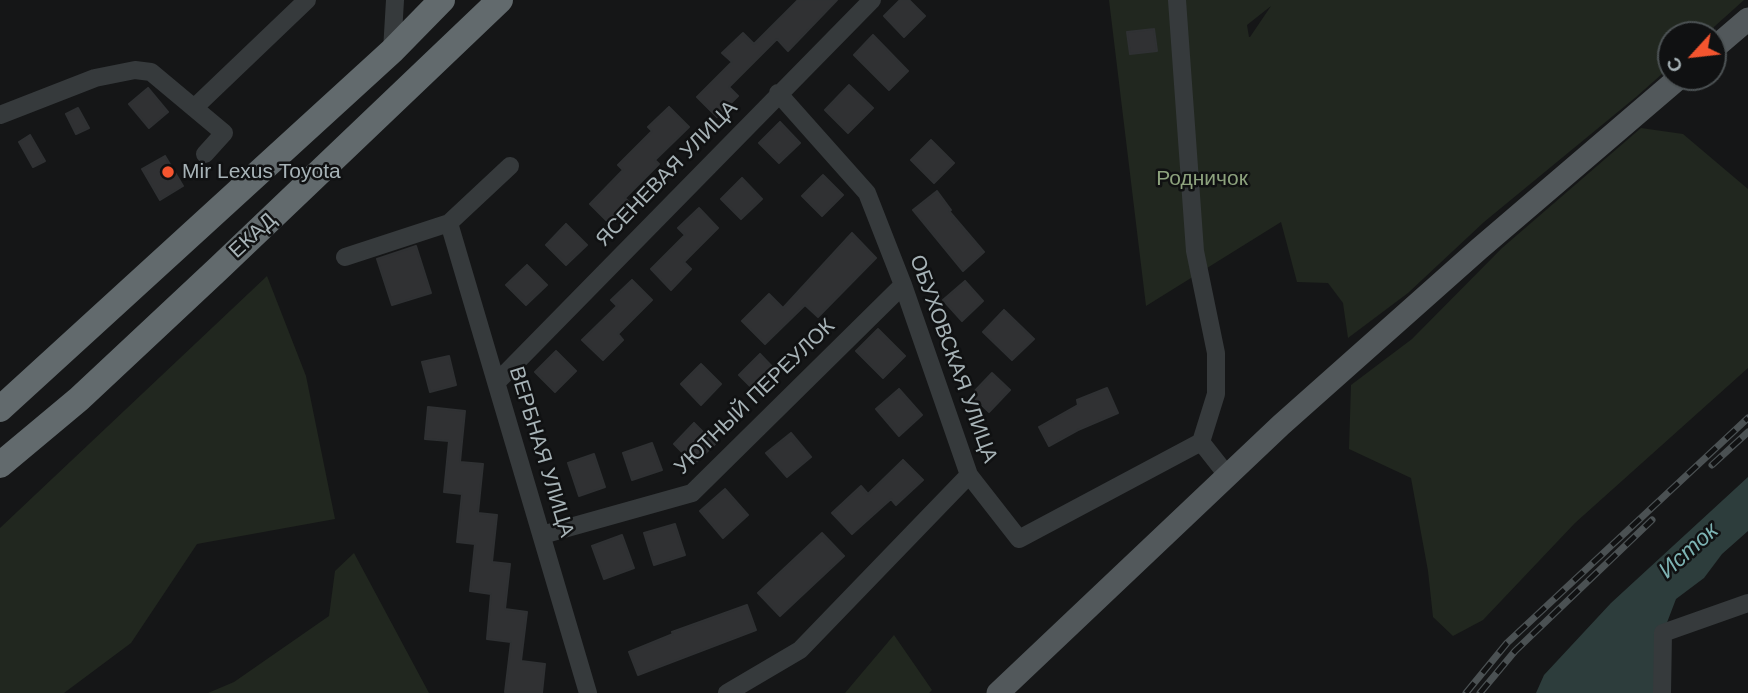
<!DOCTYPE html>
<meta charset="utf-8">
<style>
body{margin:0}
#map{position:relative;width:1748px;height:693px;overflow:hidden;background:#151617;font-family:Helvetica,sans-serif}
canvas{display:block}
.north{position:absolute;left:1657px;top:21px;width:70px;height:70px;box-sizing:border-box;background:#101112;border:2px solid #4c5254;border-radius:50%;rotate:243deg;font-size:19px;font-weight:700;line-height:28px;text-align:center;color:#a7b3b7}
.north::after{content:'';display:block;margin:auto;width:24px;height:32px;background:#f4552f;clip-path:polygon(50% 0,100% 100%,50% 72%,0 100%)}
</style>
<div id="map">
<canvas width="1748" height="693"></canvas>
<div class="north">С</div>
</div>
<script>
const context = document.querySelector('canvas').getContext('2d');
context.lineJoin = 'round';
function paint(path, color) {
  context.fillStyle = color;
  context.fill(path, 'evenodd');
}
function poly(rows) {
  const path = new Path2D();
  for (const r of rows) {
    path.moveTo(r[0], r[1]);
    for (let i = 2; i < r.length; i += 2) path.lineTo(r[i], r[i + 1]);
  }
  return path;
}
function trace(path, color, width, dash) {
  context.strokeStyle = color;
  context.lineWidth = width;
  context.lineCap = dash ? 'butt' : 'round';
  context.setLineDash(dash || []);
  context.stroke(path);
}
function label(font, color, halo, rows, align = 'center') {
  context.font = font + ' Helvetica,sans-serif';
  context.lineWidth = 5;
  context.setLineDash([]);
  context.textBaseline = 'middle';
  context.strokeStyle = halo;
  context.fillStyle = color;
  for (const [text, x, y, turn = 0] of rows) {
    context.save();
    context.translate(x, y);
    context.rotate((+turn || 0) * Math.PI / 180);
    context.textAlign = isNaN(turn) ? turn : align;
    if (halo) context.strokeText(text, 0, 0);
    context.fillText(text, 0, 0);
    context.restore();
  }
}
const green = poly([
 [1109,0,1744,0,1705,35,1671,35,1671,66,1636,97,1484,222,1408,293,1348,338,1343,303,1328,283,1297,282,1281,222,1146,306],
 [1271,6,1250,37,1249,37,1247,25],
 [1641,128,1683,134,1748,189,1748,368,1575,523,1483,620,1453,636,1433,617,1428,571,1411,478,1349,449,1351,385,1412,339,1502,248],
 [267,276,306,376,335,519,197,544,131,643,64,693,0,693,0,528],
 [354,553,429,693,208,693,234,682,329,616,335,571],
 [894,635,932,690,929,693,845,693]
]);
const water = poly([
 [1748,477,1748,531,1722,554,1704,578,1676,599,1663,633,1662,693,1536,693,1544,675,1611,603]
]);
const building = poly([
 [798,0,837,0,788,51,777,39,729,87,738,96,717,117,697,97,732,62,722,53,743,33,754,44,798,0],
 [900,0,909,0,925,16,904,37,884,16,900,0],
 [1154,29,1157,51,1130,54,1127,32,1154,29],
 [873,35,908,71,889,90,854,55,873,35],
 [849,85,873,108,848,133,825,110,849,85],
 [148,88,168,112,149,128,129,104,148,88],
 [669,107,689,127,655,160,659,164,625,198,630,203,610,224,590,204,623,170,618,165,652,131,648,127,669,107],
 [78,108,89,128,76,134,66,114,78,108],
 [780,122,800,143,779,163,759,143,780,122],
 [30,135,45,161,33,167,19,142,30,135],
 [931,140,954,163,934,183,911,160,931,140],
 [165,156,183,186,160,200,142,169,165,156],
 [823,175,843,195,822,216,802,196,823,175],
 [742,178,762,199,741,219,721,199,742,178],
 [937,191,951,210,949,211,984,252,963,271,913,210,937,191],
 [699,208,718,228,684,262,691,269,671,290,651,269,685,235,678,228,699,208],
 [566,224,587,245,566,265,546,245,566,224],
 [852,233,876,258,818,317,805,305,765,344,742,321,769,294,783,308,852,233],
 [416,246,431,293,392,305,377,259,416,246],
 [527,265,547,285,526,305,506,285,527,265],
 [632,280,652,300,618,334,623,340,603,360,582,340,617,306,611,300,632,280],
 [965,281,983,301,962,321,943,300,965,281],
 [1004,310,1034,339,1012,360,983,332,1004,310],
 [878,329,905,356,883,378,856,351,878,329],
 [556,351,576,371,555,392,535,372,556,351],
 [760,354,780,375,759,395,739,375,760,354],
 [449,356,456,385,430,392,422,362,449,356],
 [701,364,721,384,701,405,681,384,701,364],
 [992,373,1010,390,989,412,971,395,992,373],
 [1107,388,1118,413,1078,430,1049,446,1039,427,1078,405,1077,400,1107,388],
 [899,389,922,415,899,436,876,409,899,389],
 [428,407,465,411,460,462,483,464,478,513,497,515,492,562,510,564,505,609,527,612,521,661,545,664,542,693,505,692,511,642,487,639,491,594,470,591,475,544,457,542,462,494,444,492,449,441,425,439,428,407],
 [694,423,715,444,694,464,674,444,694,423],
 [791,433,811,457,787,477,766,453,791,433],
 [652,443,662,470,632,480,623,453,652,443],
 [594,454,605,487,579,496,568,463,594,454],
 [903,460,923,480,896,505,891,499,852,534,832,513,861,486,868,494,903,460],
 [725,489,748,515,723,538,700,511,725,489],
 [675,524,685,555,654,565,644,533,675,524],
 [822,533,844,556,780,616,758,593,822,533],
 [622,535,634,568,604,579,592,546,622,535],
 [747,605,756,630,638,675,629,652,673,634,672,632,747,605]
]);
const minor = poly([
 [1177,0,1195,251,1216,353,1216,394,1201,442],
 [392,51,395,0],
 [778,93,867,193,903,285,969,475,1019,539,1201,442,1227,475],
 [194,108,307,0],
 [0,115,95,78,135,70,151,72,224,133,205,154],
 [449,223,588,693],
 [345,257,449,223,510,166],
 [497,382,872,0],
 [542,535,692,493,903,285],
 [727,693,800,650,969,475],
 [1662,693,1663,633,1748,603]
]);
const major = poly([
 [1713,49,1748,19],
 [998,693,1281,425,1479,249,1680,77]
]);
const highway = poly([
 [0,409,392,51,442,0],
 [0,465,79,399,219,268,500,0]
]);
const rail = poly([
 [1712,465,1748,432],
 [1466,693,1507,643,1748,418],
 [1480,693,1515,651,1652,520]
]);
const markers = [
 [168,172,7,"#f4552f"]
];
const poiNames = [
 ["Mir Lexus Toyota",182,172]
];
const streetNames = [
 ["ЯСЕНЕВАЯ УЛИЦА",667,174,-46],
 ["ЕКАД",253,236,-43],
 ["ОБУХОВСКАЯ УЛИЦА",953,359,70],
 ["УЮТНЫЙ ПЕРЕУЛОК",755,397,-44],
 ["ВЕРБНАЯ УЛИЦА",541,452,73]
];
const parkNames = [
 ["Родничок",1202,179]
];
const waterNames = [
 ["Исток",1689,551,-42]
];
paint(green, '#21271f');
paint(water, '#2d3d3c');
paint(building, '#303133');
trace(building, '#2f3133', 2);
trace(minor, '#363a3c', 18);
trace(major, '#52585b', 23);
trace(highway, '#626a6d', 26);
trace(rail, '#4b5153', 7);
trace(rail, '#101112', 4.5, [13]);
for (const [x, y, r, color] of markers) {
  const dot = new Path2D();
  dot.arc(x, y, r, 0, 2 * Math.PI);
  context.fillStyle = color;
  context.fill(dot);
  trace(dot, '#101112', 2.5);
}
label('21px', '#a7b3b7', '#101112', poiNames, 'left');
label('21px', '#a7b3b7', '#101112', streetNames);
label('21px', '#8da27d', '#101112', parkNames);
label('italic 23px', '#7db3b3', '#101112', waterNames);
</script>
